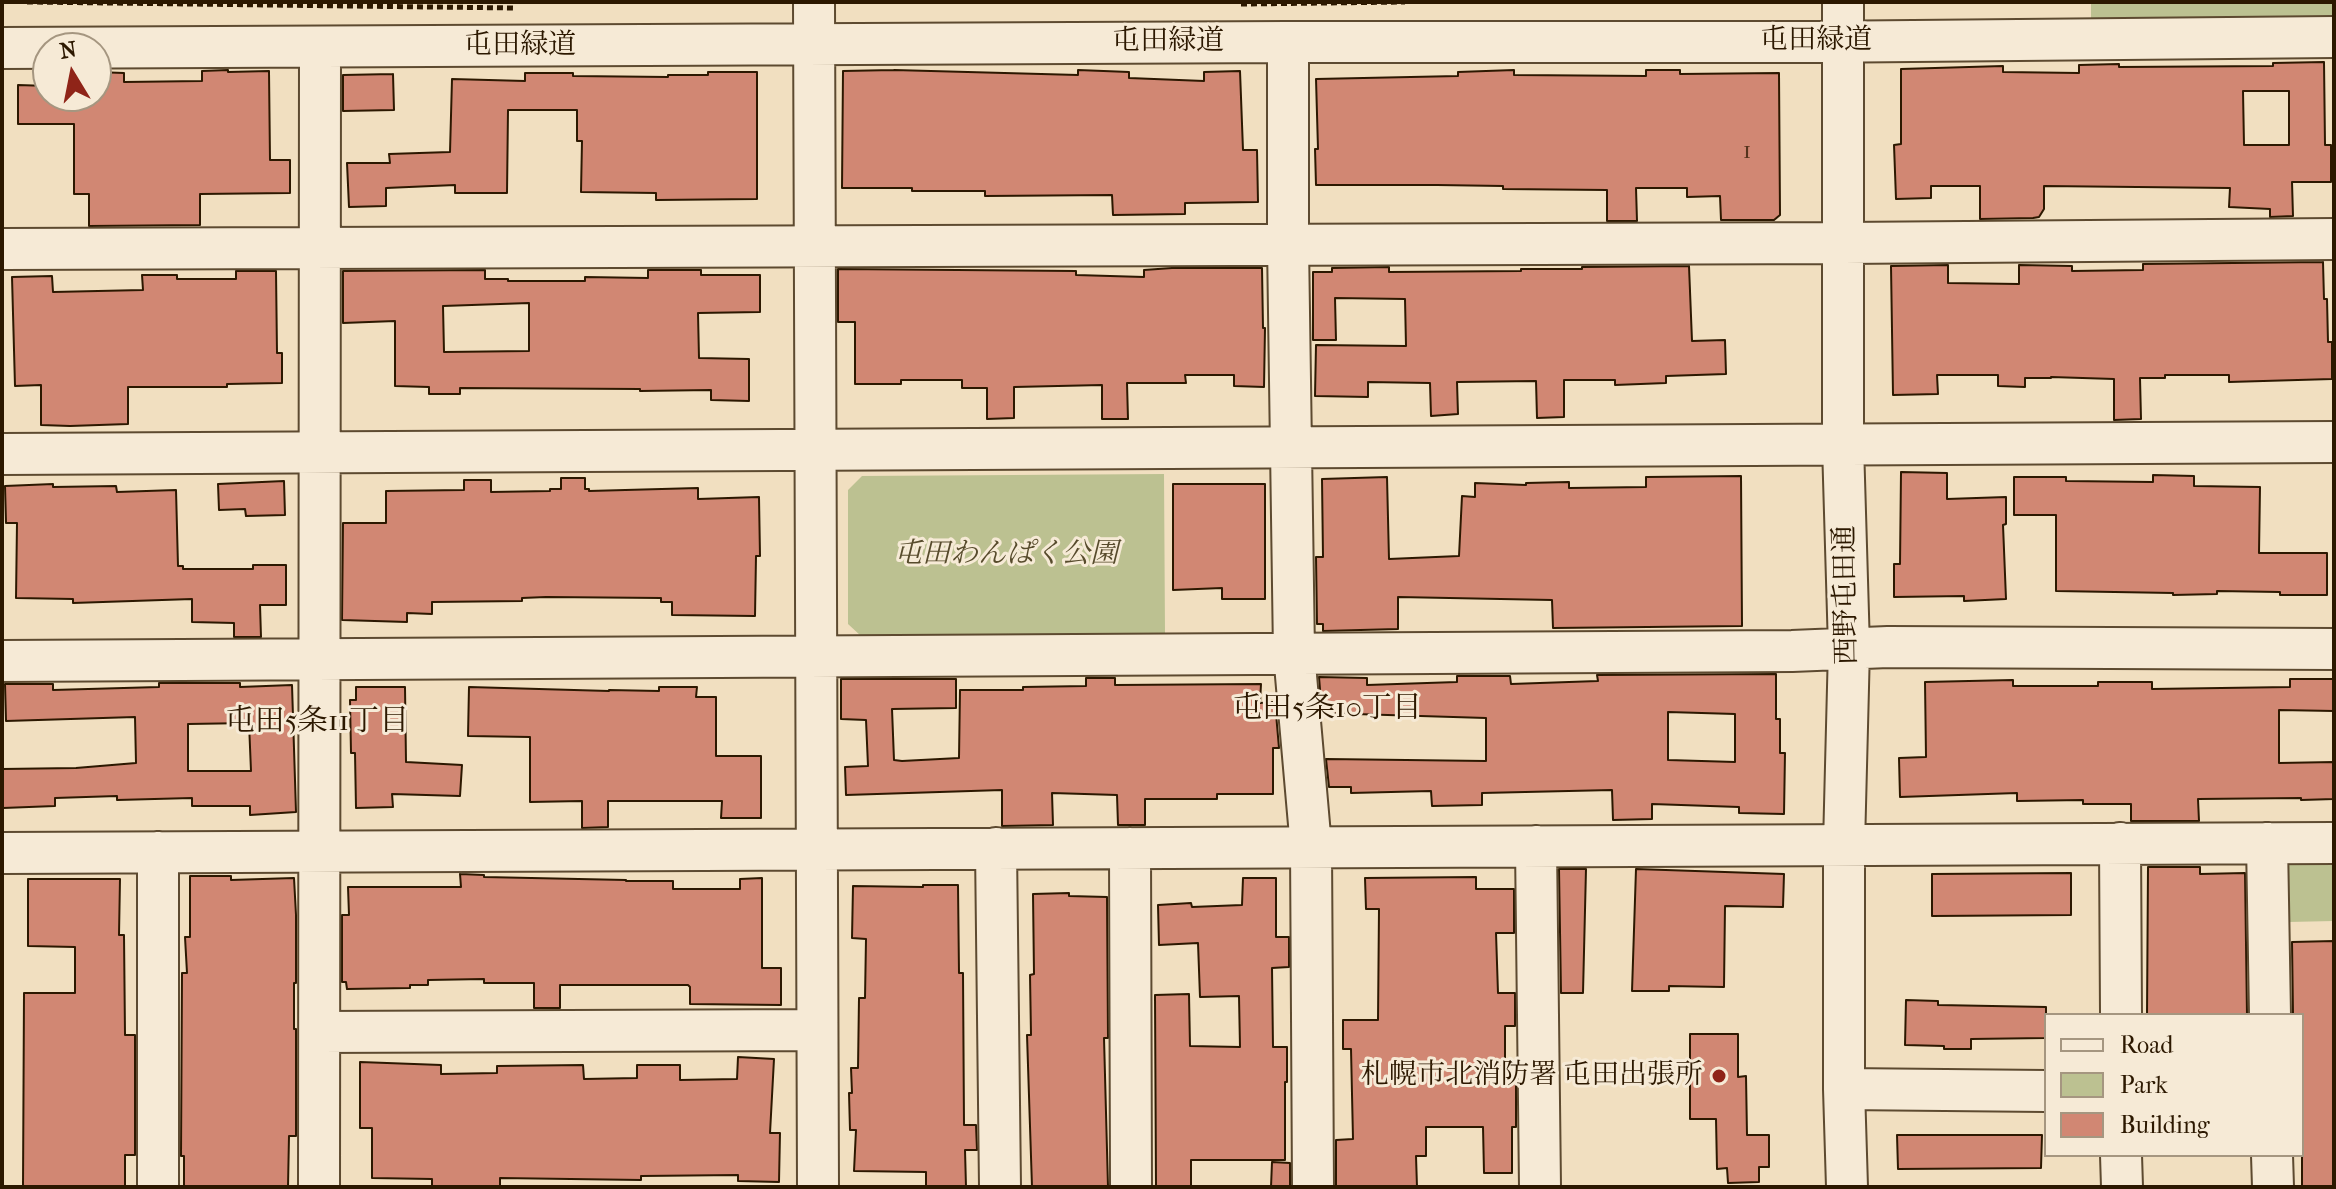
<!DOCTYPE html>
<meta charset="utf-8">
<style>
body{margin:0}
#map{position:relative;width:2336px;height:1189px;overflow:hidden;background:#f1dfc0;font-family:"IM FELL French Canon",serif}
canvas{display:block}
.frame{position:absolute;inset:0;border:4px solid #2c1800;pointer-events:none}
.legend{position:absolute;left:2044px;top:1013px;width:260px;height:144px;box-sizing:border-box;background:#f6ead6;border:2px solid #a59680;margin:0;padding:10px 14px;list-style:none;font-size:24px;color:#2c1800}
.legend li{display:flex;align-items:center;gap:16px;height:40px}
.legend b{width:40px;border:2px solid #a59680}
.north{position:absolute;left:32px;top:32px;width:80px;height:80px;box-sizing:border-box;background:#f6ead6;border:2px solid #a59680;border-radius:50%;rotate:350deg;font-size:22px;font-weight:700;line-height:32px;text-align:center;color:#2c1800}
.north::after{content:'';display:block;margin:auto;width:28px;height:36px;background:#8f2418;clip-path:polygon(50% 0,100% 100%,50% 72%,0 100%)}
</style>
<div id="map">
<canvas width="2336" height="1189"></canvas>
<div class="frame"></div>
<ul class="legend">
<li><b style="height:10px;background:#f6ead6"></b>Road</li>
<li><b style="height:22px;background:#bcc191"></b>Park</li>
<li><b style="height:22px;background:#d18773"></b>Building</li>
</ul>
<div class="north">N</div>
</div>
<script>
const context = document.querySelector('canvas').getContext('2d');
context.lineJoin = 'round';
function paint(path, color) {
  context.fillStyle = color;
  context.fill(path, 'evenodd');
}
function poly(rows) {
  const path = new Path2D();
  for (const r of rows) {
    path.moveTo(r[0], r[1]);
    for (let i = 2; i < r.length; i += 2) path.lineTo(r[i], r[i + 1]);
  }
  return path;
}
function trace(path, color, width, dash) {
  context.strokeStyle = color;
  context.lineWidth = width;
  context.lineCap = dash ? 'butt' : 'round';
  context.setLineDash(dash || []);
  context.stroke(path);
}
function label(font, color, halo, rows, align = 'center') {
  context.font = font + ' "IM FELL French Canon","Noto Serif JP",serif';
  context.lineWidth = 6;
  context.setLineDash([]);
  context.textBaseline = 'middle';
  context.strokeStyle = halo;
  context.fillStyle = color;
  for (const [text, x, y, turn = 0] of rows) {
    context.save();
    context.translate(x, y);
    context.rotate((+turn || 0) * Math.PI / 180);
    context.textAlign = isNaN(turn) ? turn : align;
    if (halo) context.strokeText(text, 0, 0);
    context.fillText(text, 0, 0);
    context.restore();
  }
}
const green = poly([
 [2091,2,2334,2,2334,22,2091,23],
 [1164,474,1165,633,861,636,848,624,848,490,862,476],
 [2334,861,2334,921,2288,922,2287,862]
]);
const building = poly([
 [2324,62,2325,145,2331,145,2331,182,2292,182,2293,216,2270,217,2270,209,2229,207,2230,188,2044,186,2044,209,2039,217,2033,218,1980,219,1980,186,1931,186,1931,198,1896,199,1894,145,1901,144,1901,69,2003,66,2003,72,2079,73,2079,65,2119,64,2119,67,2273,66,2273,63,2324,62],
 [2243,91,2289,91,2289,145,2244,145,2243,91],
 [228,70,228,72,269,71,270,160,290,160,290,193,200,194,200,225,89,226,89,194,74,194,74,124,18,124,18,85,48,86,48,96,96,96,96,72,124,73,124,82,202,81,202,71,228,70],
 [894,70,1078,75,1078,70,1129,72,1129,78,1204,81,1204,72,1240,71,1243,150,1257,150,1258,202,1185,203,1185,214,1113,215,1112,195,985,196,985,191,912,191,912,188,842,188,843,71,894,70],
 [1514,70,1514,75,1646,76,1646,70,1680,70,1680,74,1779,73,1780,215,1774,220,1721,220,1720,196,1687,197,1687,188,1636,188,1637,221,1607,221,1607,190,1503,189,1503,186,1437,185,1316,185,1315,149,1318,149,1316,79,1458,76,1458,72,1514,70],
 [708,72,757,72,757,199,656,200,656,193,581,192,582,141,577,141,577,110,508,110,507,193,455,193,455,185,386,188,386,206,349,207,347,163,390,163,389,154,450,152,452,79,525,81,525,73,573,73,573,76,668,77,668,75,708,75,708,72],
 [393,74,394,110,343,111,343,75,393,74],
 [2323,262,2324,299,2327,299,2328,342,2332,342,2332,379,2229,382,2229,375,2165,375,2165,378,2140,378,2141,419,2114,420,2114,379,2051,377,2051,378,2025,378,2025,387,1998,386,1998,375,1937,375,1938,394,1893,395,1891,266,1948,265,1948,283,2019,284,2019,265,2072,266,2072,271,2143,270,2143,264,2323,262],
 [1689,266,1692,341,1725,340,1726,374,1666,376,1666,383,1615,385,1615,380,1564,380,1564,417,1537,418,1536,381,1457,382,1458,414,1431,416,1430,383,1368,382,1368,397,1315,396,1316,345,1406,346,1405,299,1335,298,1336,340,1313,340,1313,272,1332,272,1332,268,1389,267,1389,272,1521,271,1521,269,1582,269,1582,267,1689,266],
 [1172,268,1262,268,1263,328,1265,328,1264,387,1234,386,1234,375,1185,375,1186,383,1127,383,1128,419,1102,419,1102,385,1014,387,1014,418,987,419,987,388,962,388,962,380,901,380,901,384,855,384,855,322,838,322,838,269,1076,271,1076,275,1144,277,1144,270,1172,268],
 [485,270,485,279,508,279,508,281,585,281,585,277,648,278,648,270,701,270,701,275,760,275,760,312,698,313,699,358,749,359,749,401,711,400,711,390,640,391,640,389,460,388,460,394,429,394,429,387,395,386,395,321,343,323,343,271,485,270],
 [529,303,529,351,444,352,443,306,529,303],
 [236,271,276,271,277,353,282,353,282,383,227,384,227,387,128,387,128,424,70,426,41,425,41,385,15,386,12,277,52,276,53,292,143,290,142,275,177,275,177,279,236,279,236,271],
 [1901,472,1947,473,1947,499,2006,497,2006,524,2003,525,2006,599,1964,601,1964,596,1894,597,1894,564,1900,564,1901,472],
 [2153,475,2194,476,2194,486,2260,487,2259,553,2327,553,2327,595,2280,595,2280,592,2217,591,2217,594,2173,595,2173,593,2056,591,2056,515,2014,515,2014,477,2066,477,2066,481,2153,482,2153,475],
 [1741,476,1742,626,1553,628,1552,600,1398,597,1398,629,1323,631,1323,624,1317,624,1316,557,1323,557,1322,479,1387,477,1389,559,1459,556,1462,496,1475,497,1475,483,1526,485,1526,483,1569,482,1569,488,1646,487,1646,477,1741,476],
 [561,478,585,478,585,489,589,489,589,491,698,488,698,499,759,497,760,556,756,556,755,616,672,615,672,602,661,602,661,598,546,597,522,598,522,601,432,602,432,614,407,613,407,622,342,620,343,523,386,523,386,491,464,490,464,480,491,480,491,492,550,491,550,489,561,489,561,478],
 [284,481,285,515,246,516,245,509,219,510,218,484,284,481],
 [53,484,53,487,116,486,117,492,176,490,178,566,183,566,183,569,253,569,253,565,286,565,286,605,260,605,261,637,234,637,234,623,192,622,192,599,73,603,73,599,16,598,17,523,6,523,5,486,53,484],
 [1173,484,1265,484,1265,599,1222,599,1222,588,1173,590,1173,484],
 [1776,674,1776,719,1780,719,1780,753,1785,753,1784,814,1739,813,1739,807,1652,804,1652,819,1613,820,1612,790,1482,793,1482,805,1432,806,1431,791,1351,793,1351,787,1329,787,1326,759,1486,761,1486,718,1322,713,1319,677,1367,678,1367,685,1457,682,1457,676,1510,676,1511,684,1598,681,1597,675,1776,674],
 [1668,712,1735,714,1735,762,1668,760,1668,712],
 [1086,678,1115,678,1115,685,1261,684,1260,703,1275,702,1279,748,1273,748,1273,794,1217,794,1217,799,1145,799,1145,825,1118,825,1117,795,1052,793,1053,825,1002,826,1002,790,846,795,845,767,868,766,866,720,841,719,841,679,956,679,956,708,892,709,894,760,902,761,959,758,960,690,1023,690,1023,687,1086,686,1086,678],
 [2290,679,2334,679,2334,711,2279,710,2279,763,2334,762,2334,799,2301,800,2301,798,2198,799,2199,821,2131,821,2131,804,2083,804,2083,800,2017,801,2017,793,1900,797,1899,758,1926,757,1925,682,2013,680,2013,686,2098,686,2098,682,2152,682,2152,689,2290,687,2290,679],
 [159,683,240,683,240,687,292,685,296,812,250,815,250,806,192,806,192,798,117,800,117,796,55,798,55,806,3,808,2,769,76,768,136,763,135,717,6,721,5,684,53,684,53,690,159,687,159,683],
 [249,723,251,771,188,771,188,724,249,723],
 [356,687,405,687,406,762,462,765,460,796,392,794,393,807,356,808,355,753,351,753,350,700,356,700,356,687],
 [469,687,609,691,609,690,659,691,659,687,697,687,696,697,716,697,716,756,761,756,761,818,721,818,722,801,608,801,608,827,582,828,582,801,530,802,530,737,468,736,469,687],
 [2148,867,2200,867,2200,874,2245,873,2247,1015,2147,1015,2148,867],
 [1559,869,1586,869,1583,993,1561,993,1559,869],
 [1636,869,1784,874,1783,907,1725,906,1724,987,1669,986,1669,991,1632,991,1636,869],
 [2071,873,2071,915,1932,916,1932,874,2071,873],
 [460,874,484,875,484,877,626,880,626,881,673,881,673,889,740,889,740,879,762,878,762,968,781,968,781,1005,690,1004,690,987,688,985,560,985,560,1008,534,1008,534,983,484,983,484,979,428,980,428,985,410,985,410,988,347,989,346,982,342,982,342,915,349,915,348,887,461,887,460,874],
 [190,876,231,876,231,880,294,878,296,915,296,983,294,983,294,1029,296,1029,296,1136,289,1136,288,1187,184,1187,184,1156,181,1156,182,973,187,973,185,937,190,937,190,876],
 [1476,877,1476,889,1514,889,1514,933,1496,933,1498,993,1515,993,1515,1026,1505,1026,1505,1084,1516,1084,1516,1127,1512,1127,1512,1173,1484,1173,1483,1127,1426,1127,1426,1156,1416,1156,1417,1187,1336,1187,1336,1140,1353,1139,1351,1049,1343,1049,1343,1020,1378,1020,1379,909,1366,909,1365,878,1476,877],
 [1243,878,1276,878,1276,937,1289,937,1289,967,1272,968,1273,1047,1287,1047,1287,1082,1285,1082,1285,1160,1191,1160,1191,1187,1156,1187,1155,995,1189,994,1190,1046,1240,1047,1239,996,1200,997,1198,943,1159,945,1158,905,1191,903,1192,907,1242,905,1243,878],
 [28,879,120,879,119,935,124,935,125,1035,135,1035,135,1155,125,1155,125,1187,23,1187,24,993,75,993,75,947,28,946,28,879],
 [923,885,958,885,959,973,963,973,964,1125,976,1125,977,1150,965,1150,966,1187,926,1187,926,1172,854,1171,856,1130,850,1130,849,1093,852,1093,851,1068,858,1068,859,998,865,998,866,939,852,938,853,886,923,887,923,885],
 [1069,893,1069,896,1107,897,1108,1038,1104,1038,1108,1187,1032,1187,1027,1035,1031,1035,1030,975,1034,974,1033,894,1069,893],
 [2334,941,2334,1187,2302,1187,2302,1015,2293,1015,2292,942,2334,941],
 [1906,1000,1938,1001,1938,1005,2046,1007,2046,1038,1971,1039,1971,1049,1944,1049,1944,1046,1905,1045,1906,1000],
 [1690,1034,1738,1034,1738,1077,1746,1076,1747,1135,1769,1135,1769,1167,1759,1167,1759,1182,1728,1183,1727,1168,1717,1169,1716,1119,1690,1119,1690,1034],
 [738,1057,774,1059,770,1133,780,1133,779,1182,738,1181,738,1175,641,1176,641,1180,500,1178,500,1187,432,1187,432,1179,372,1178,372,1128,360,1128,360,1062,441,1065,441,1074,497,1073,497,1066,583,1065,584,1079,637,1078,637,1065,680,1065,680,1080,737,1079,738,1057],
 [1897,1135,2042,1135,2041,1168,1898,1169,1897,1135],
 [1272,1162,1290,1163,1290,1187,1271,1187,1272,1162]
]);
const path = poly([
 [27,2,514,8],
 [1241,4,1405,2]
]);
const minor = poly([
 [814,2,818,1187],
 [1843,2,1843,445,1849,648,1844,845,1844,1089,1847,1187],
 [1288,42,1288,244,1294,653,1311,847,1313,1187],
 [2,48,1288,42,1808,42,2334,37],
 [2,249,1844,243,2334,239],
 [2,454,2334,442],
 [2,661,1792,651,1888,647,2334,649],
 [2120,843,2121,1015],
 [2267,843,2270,1015],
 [1536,846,1540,1187],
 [996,848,1000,1187],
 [1130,848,1131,1187],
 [2,853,2334,843],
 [320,1032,817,1030],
 [1844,1089,2046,1091],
 [2121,1155,2122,1187],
 [2272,1155,2273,1187],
 [158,1187,158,852],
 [319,1187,320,47]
]);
const markers = [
 [1719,1076,8,"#8f2418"]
];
const numberNames = [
 ["1",1747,152]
];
const streetNames = [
 ["屯田緑道",1816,41],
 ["屯田緑道",1168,42],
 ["屯田緑道",520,46],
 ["西野屯田通",1847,595,-91]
];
const parkNames = [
 ["屯田わんぱく公園",1006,555]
];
const poiNames = [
 ["札幌市北消防署 屯田出張所",1703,1076]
];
const neighbourhoodNames = [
 ["屯田5条10丁目",1327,710],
 ["屯田5条11丁目",317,723]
];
paint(green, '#bcc191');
paint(building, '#d18773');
trace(building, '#2c1800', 2);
trace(minor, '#5d4a30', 44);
trace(path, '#2c1800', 5, [6, 4]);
trace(minor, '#f6ead6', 40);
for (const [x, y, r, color] of markers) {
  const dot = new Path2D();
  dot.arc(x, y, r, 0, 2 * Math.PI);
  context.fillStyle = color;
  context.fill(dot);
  trace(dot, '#f6ead6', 3);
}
label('24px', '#55341d', null, numberNames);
label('28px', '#2c1800', '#f6ead6', streetNames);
label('italic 28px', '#574b2c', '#f6ead6', parkNames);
label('28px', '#2c1800', '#f6ead6', poiNames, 'right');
label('30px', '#2c1800', '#f6ead6', neighbourhoodNames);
</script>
